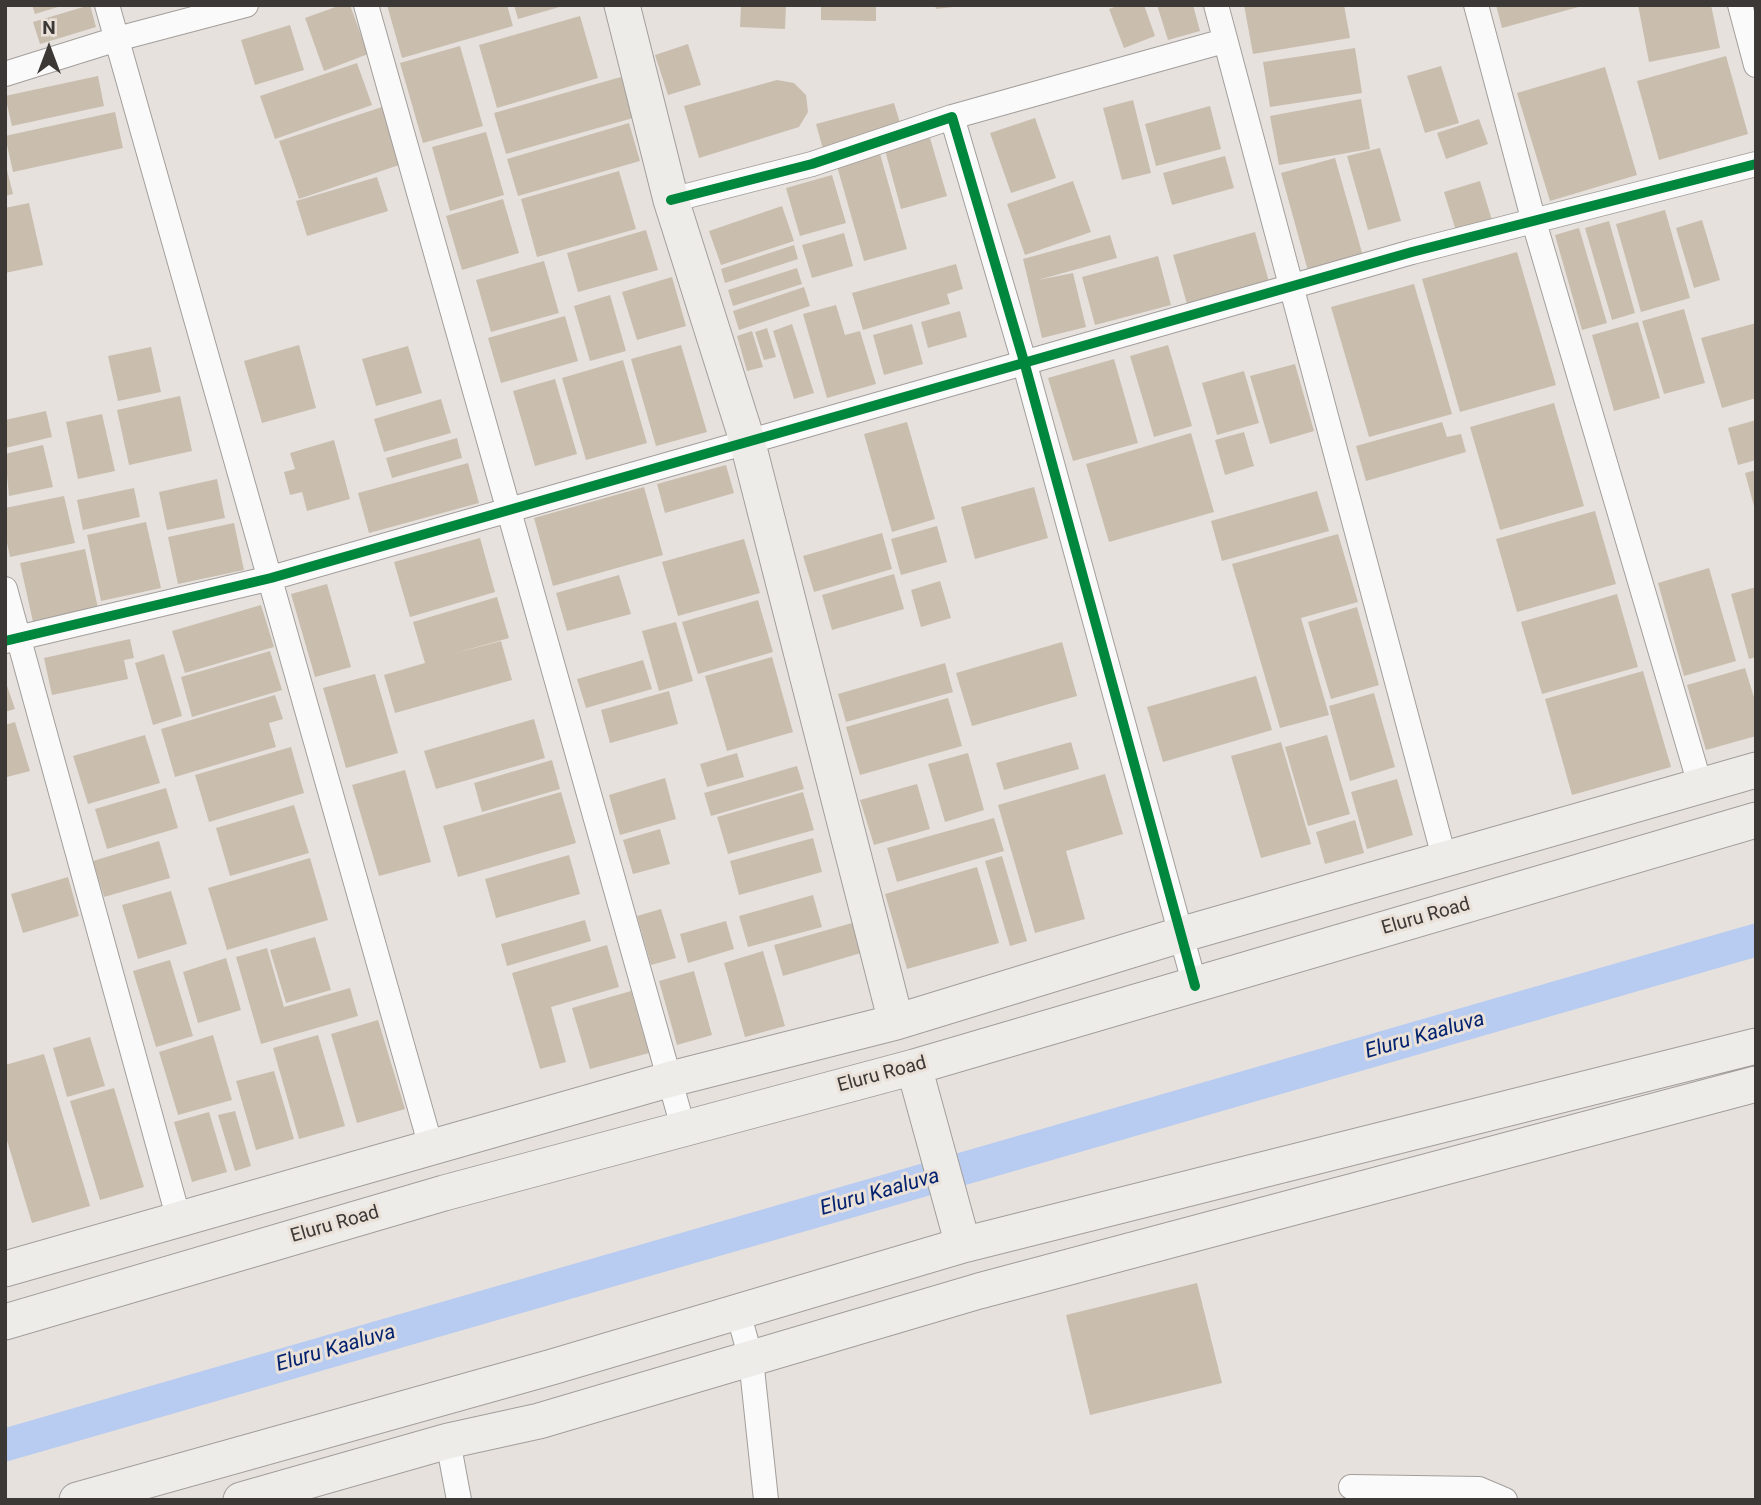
<!DOCTYPE html>
<style>
body{margin:0}
#map{position:relative;width:1761px;height:1505px;overflow:hidden;background:#e6e1dd;font-family:Roboto,sans-serif}
canvas{display:block}
.frame{position:absolute;inset:0;border:7px solid #3c3835;pointer-events:none}
.north{position:absolute;left:14px;top:14px;width:70px;height:70px;-webkit-text-stroke:5px #eae1d9;paint-order:stroke;rotate:0deg;font-size:19px;font-weight:700;line-height:28px;text-align:center;color:#3c3835}
.north::after{content:'';display:block;margin:auto;width:24px;height:32px;background:#3c3835;clip-path:polygon(50% 0,100% 100%,50% 72%,0 100%)}
</style>
<div id="map">
<canvas width="1761" height="1505"></canvas>
<div class="frame"></div>
<div class="north">N</div>
</div>
<script>
const context = document.querySelector('canvas').getContext('2d');
context.lineJoin = 'round';
function poly(rows) {
  const path = new Path2D();
  for (const r of rows) {
    path.moveTo(r[0], r[1]);
    for (let i = 2; i < r.length; i += 2) path.lineTo(r[i], r[i + 1]);
  }
  return path;
}
function trace(path, color, width, dash) {
  context.strokeStyle = color;
  context.lineWidth = width;
  context.lineCap = dash ? 'butt' : 'round';
  context.setLineDash(dash || []);
  context.stroke(path);
}
function paint(path, color) {
  context.fillStyle = color;
  context.fill(path, 'evenodd');
}
function label(font, color, halo, rows, align = 'center') {
  context.font = font + ' Roboto,sans-serif';
  context.lineWidth = 6;
  context.setLineDash([]);
  context.textBaseline = 'middle';
  context.strokeStyle = halo;
  context.fillStyle = color;
  for (const [text, x, y, turn = 0] of rows) {
    context.save();
    context.translate(x, y);
    context.rotate((+turn || 0) * Math.PI / 180);
    context.textAlign = isNaN(turn) ? turn : align;
    if (halo) context.strokeText(text, 0, 0);
    context.fillText(text, 0, 0);
    context.restore();
  }
}
const canal = poly([
 [5,1445,1756,940]
]);
const building = poly([
 [32,5,61,5,61,6,35,14],
 [90,5,96,27,40,44,33,22],
 [341,5,350,5,368,54,324,71,305,18],
 [387,5,507,5,513,26,402,58],
 [514,5,563,5,563,6,518,19],
 [741,5,786,5,785,29,740,27],
 [821,5,876,5,876,21,821,20],
 [935,5,953,5,953,7,936,9],
 [1120,5,1144,5,1155,36,1124,48,1109,9],
 [1157,5,1193,5,1200,31,1168,40],
 [1244,5,1344,5,1350,38,1253,54],
 [1496,5,1582,5,1582,6,1502,28],
 [1638,5,1711,5,1720,48,1649,62],
 [580,16,598,78,497,108,479,45],
 [290,25,304,70,255,85,241,40],
 [688,44,701,85,668,95,655,55],
 [460,46,483,126,423,143,400,63],
 [1355,48,1362,93,1270,107,1263,62],
 [1726,56,1748,134,1659,160,1637,81],
 [357,63,372,105,275,139,260,96],
 [1441,66,1459,123,1425,133,1407,76],
 [1605,67,1637,175,1550,201,1517,93],
 [98,76,104,106,12,126,5,96],
 [621,77,633,118,506,154,494,113],
 [777,80,794,83,806,95,808,112,799,127,699,158,684,106],
 [1361,99,1370,149,1279,165,1270,116],
 [1133,100,1151,173,1122,180,1103,108],
 [894,103,901,126,823,149,816,124],
 [1210,106,1221,149,1156,166,1145,124],
 [382,107,402,164,299,199,279,141],
 [115,112,123,148,13,172,5,136],
 [1035,118,1056,178,1011,193,990,133],
 [1479,119,1488,144,1446,159,1437,133],
 [629,123,640,161,518,196,507,159],
 [486,132,504,195,450,211,432,147],
 [930,138,947,196,901,209,885,150],
 [1380,148,1401,221,1368,230,1347,156],
 [880,154,907,249,864,261,837,166],
 [1225,156,1234,188,1172,205,1163,173],
 [1335,158,1363,256,1308,271,1281,173],
 [5,162,13,194,5,196],
 [619,171,636,229,537,257,521,199],
 [832,175,846,223,800,236,786,188],
 [377,177,388,211,307,236,296,201],
 [1073,181,1091,232,1025,255,1007,204],
 [1480,181,1492,220,1456,231,1444,192],
 [503,199,519,253,462,270,446,216],
 [29,203,43,265,5,273,5,208],
 [782,206,794,241,721,265,709,231],
 [1665,210,1690,298,1641,312,1616,224],
 [1702,220,1720,280,1694,288,1676,228],
 [1609,221,1635,313,1612,320,1585,228],
 [1579,228,1607,323,1582,330,1555,235],
 [646,230,658,270,578,292,567,253],
 [1255,232,1269,282,1187,304,1173,255],
 [844,233,853,266,812,278,802,245],
 [1110,235,1117,258,1038,280,1073,273,1086,327,1042,338,1023,259],
 [794,245,798,259,725,283,721,269],
 [1517,252,1556,385,1460,412,1422,279],
 [1158,256,1171,305,1095,325,1082,277],
 [544,261,559,313,491,332,476,280],
 [956,264,963,289,947,294,950,304,863,330,852,293],
 [797,268,802,284,733,306,728,290],
 [672,277,686,326,637,340,622,292],
 [1414,284,1452,414,1369,437,1331,307],
 [804,287,810,306,739,330,733,311],
 [610,295,626,351,590,361,574,306],
 [836,305,845,335,860,331,876,384,827,398,803,314],
 [1684,309,1705,383,1664,394,1642,321],
 [960,311,967,337,928,348,921,322],
 [565,316,578,361,501,383,488,338],
 [1638,322,1660,398,1614,411,1592,335],
 [1756,323,1756,398,1722,408,1701,338],
 [792,324,814,393,794,399,773,331],
 [912,324,923,364,884,375,873,335],
 [767,328,776,357,764,360,755,332],
 [752,331,763,367,747,371,737,336],
 [299,345,316,408,262,423,244,361],
 [681,345,707,432,656,446,631,359],
 [1168,345,1192,426,1154,437,1130,356],
 [408,346,422,393,376,406,362,359],
 [151,347,161,392,118,401,108,356],
 [1114,359,1138,443,1073,461,1048,378],
 [623,360,647,443,586,460,562,378],
 [1295,364,1314,431,1270,444,1250,376],
 [1244,371,1259,423,1217,435,1202,383],
 [555,379,577,454,535,466,513,391],
 [180,396,192,451,129,465,117,410],
 [441,399,451,433,384,452,374,419],
 [1554,403,1584,506,1500,530,1470,427],
 [46,411,52,437,5,448,5,420],
 [102,414,115,471,78,479,66,422],
 [1756,420,1756,460,1738,465,1728,428],
 [907,422,935,519,892,532,864,434],
 [1442,422,1447,437,1461,434,1466,452,1366,481,1356,446],
 [1244,432,1254,466,1225,475,1215,440],
 [1191,433,1214,512,1109,542,1086,464],
 [457,438,462,458,392,478,386,458],
 [334,440,350,499,307,511,302,492,290,495,284,472,295,469,290,453],
 [43,445,53,487,9,496,5,454],
 [468,463,479,503,369,533,358,493],
 [726,465,734,493,665,513,657,484],
 [1756,470,1756,509,1755,510,1745,473],
 [217,479,225,518,167,530,159,492],
 [644,487,663,555,553,586,534,518],
 [1034,487,1048,538,975,559,961,507],
 [134,488,140,517,83,530,77,500],
 [1317,491,1329,531,1222,561,1211,521],
 [64,496,75,543,10,557,5,533,5,508],
 [1595,511,1616,584,1517,612,1496,539],
 [146,522,161,588,101,601,87,535],
 [234,523,244,570,178,584,168,537],
 [937,526,947,562,901,575,891,539],
 [882,533,892,569,814,592,803,556],
 [1338,534,1358,602,1301,618,1329,715,1280,728,1232,564],
 [480,538,495,592,410,617,394,562],
 [744,539,760,593,678,616,662,562],
 [85,549,98,608,33,622,20,563],
 [1709,568,1736,661,1684,676,1658,583],
 [894,574,904,609,832,630,822,595],
 [619,575,631,614,567,631,556,593],
 [940,581,951,618,921,627,911,590],
 [327,584,351,667,315,677,291,594],
 [1756,587,1756,657,1749,659,1731,594],
 [1617,594,1638,667,1542,694,1521,622],
 [497,597,509,638,452,654,501,641,512,680,395,713,384,675,425,663,413,622],
 [758,600,773,652,698,674,682,622],
 [261,605,274,647,185,673,172,631],
 [1357,607,1379,685,1331,699,1308,622],
 [676,622,693,681,659,691,642,631],
 [130,639,134,658,124,660,128,679,52,695,44,658],
 [1062,642,1077,696,972,726,956,673],
 [270,651,282,690,192,717,181,677],
 [164,654,182,716,153,725,135,663],
 [772,657,793,732,727,751,705,676],
 [643,660,652,689,586,708,577,679],
 [945,663,953,692,846,722,838,694],
 [1745,668,1756,704,1756,736,1706,750,1687,685],
 [1643,671,1671,767,1572,795,1545,699],
 [375,674,398,753,346,768,323,688],
 [1256,676,1272,730,1163,762,1147,707],
 [5,680,15,709,5,712],
 [669,691,678,724,610,743,601,710],
 [1374,693,1395,767,1350,781,1329,706],
 [275,695,283,719,269,723,276,747,175,777,161,729],
 [948,698,962,746,860,775,846,727],
 [534,719,545,758,436,789,424,751],
 [15,722,30,771,7,777,5,725],
 [145,735,160,783,88,804,73,756],
 [1327,735,1350,814,1308,826,1285,747],
 [1071,742,1079,769,1004,790,996,763],
 [1281,742,1311,844,1261,858,1231,756],
 [291,747,304,793,209,822,195,775],
 [737,753,744,777,707,787,700,764],
 [968,753,984,810,945,822,928,764],
 [552,760,560,789,482,812,474,783],
 [797,766,804,789,711,816,704,793],
 [405,770,431,862,379,876,352,785],
 [1105,774,1123,834,1066,851,1085,919,1035,933,998,805],
 [665,778,676,819,620,835,609,795],
 [1397,779,1413,835,1367,849,1351,792],
 [917,784,930,829,874,845,860,800],
 [166,788,178,828,107,849,95,809],
 [561,792,576,843,458,877,443,826],
 [803,792,814,830,728,854,717,817],
 [294,805,309,853,230,876,216,828],
 [994,818,1004,851,897,882,887,848],
 [1355,820,1364,853,1325,864,1316,832],
 [660,829,670,864,633,874,623,840],
 [813,838,822,872,739,895,730,861],
 [159,841,170,878,104,897,93,861],
 [569,855,580,894,496,918,485,879],
 [1002,856,1027,941,1010,946,985,861],
 [310,858,328,920,227,950,208,888],
 [977,867,999,943,907,969,885,894],
 [68,877,79,916,23,933,11,894],
 [171,891,187,944,138,959,122,905],
 [813,895,822,927,748,947,739,916],
 [661,909,676,958,651,965,637,916],
 [585,920,591,941,507,966,501,944],
 [726,921,734,949,688,963,680,934],
 [852,923,861,953,783,976,774,945],
 [315,937,331,990,286,1003,270,950],
 [607,945,619,987,551,1007,566,1062,540,1069,512,973],
 [267,948,284,1007,350,988,358,1016,261,1044,236,957],
 [763,951,785,1026,745,1037,724,963],
 [226,958,241,1010,198,1023,183,972],
 [170,960,193,1036,156,1047,133,971],
 [694,971,712,1035,677,1045,659,981],
 [631,991,649,1053,590,1069,572,1008],
 [378,1020,405,1109,357,1123,331,1034],
 [213,1035,232,1100,178,1115,159,1052],
 [318,1035,345,1126,299,1139,273,1048],
 [90,1037,105,1086,67,1097,53,1048],
 [44,1054,90,1206,32,1223,5,1134,5,1065],
 [274,1071,294,1139,256,1150,236,1081],
 [114,1088,144,1187,100,1200,70,1101],
 [235,1111,251,1166,235,1171,218,1115],
 [209,1112,227,1172,192,1182,174,1122],
 [1197,1283,1222,1383,1090,1415,1066,1315]
]);
const street = poly([
 [107,5,431,1147],
 [366,5,683,1127],
 [1216,5,1445,861],
 [1476,5,1534,222,1701,788],
 [1740,5,1756,65],
 [5,74,117,39,246,5],
 [952,117,1224,41],
 [671,200,812,164,952,117,1025,365,1195,986],
 [5,589,179,1220],
 [5,641,271,578,1412,252,1756,164],
 [738,1312,751,1359,766,1500],
 [448,1441,459,1500],
 [1351,1487,1479,1489,1505,1500]
]);
const secondary = poly([
 [622,5,671,200,747,440,896,1022],
 [914,1067,963,1245],
 [5,1269,671,1079,896,1022,1180,935,1756,770],
 [5,1322,444,1193,914,1067,1756,820],
 [77,1500,552,1367,963,1245,1756,1046],
 [241,1500,448,1441,539,1421,979,1291,1756,1084]
]);
const cycleway = poly([
 [671,200,812,164,952,117,1025,365,1195,986],
 [5,641,271,578,1412,252,1756,164]
]);
const streetNames = [
 ["Eluru Road",1426,917,-16],
 ["Eluru Road",882,1075,-15],
 ["Eluru Road",335,1225,-16]
];
const waterNames = [
 ["Eluru Kaaluva",1425,1036,-16],
 ["Eluru Kaaluva",880,1193,-16],
 ["Eluru Kaaluva",336,1349,-16]
];
trace(canal, '#b8cbf0', 33);
paint(building, '#c9bdae');
trace(street, '#a29e9b', 26);
trace(secondary, '#a29e9b', 37);
trace(street, '#fbfafa', 24);
trace(secondary, '#eeece9', 35);
trace(cycleway, '#00873e', 10);
label('19px', '#3c3835', '#eae1d9', streetNames);
label('italic 21px', '#04236f', '#eae1d9', waterNames);
</script>
